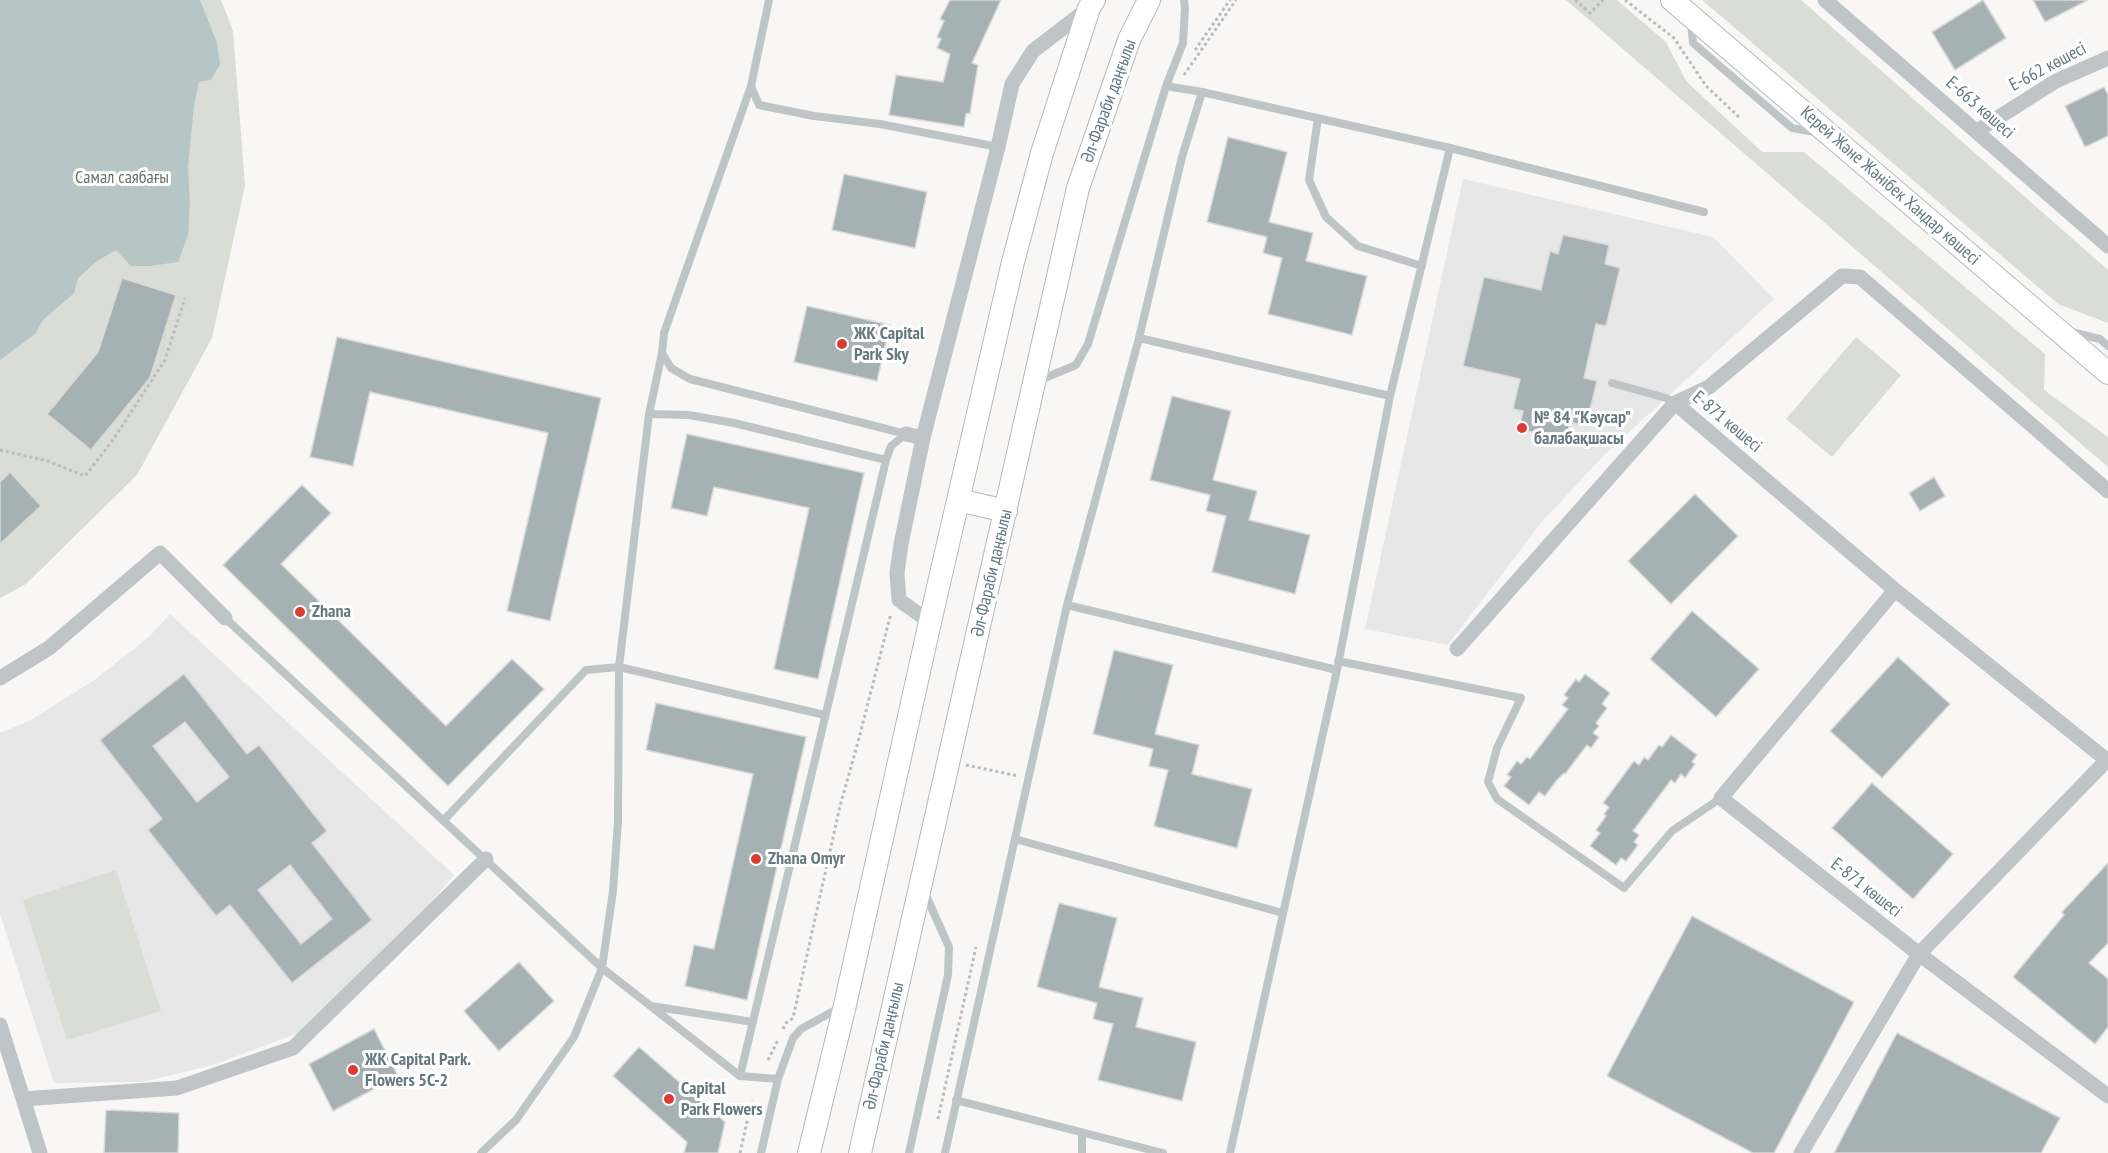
<!DOCTYPE html>
<meta charset="utf-8">
<style>
body{margin:0}
canvas{display:block;background:#f8f7f5}
</style>
<canvas width="2108" height="1153"></canvas>
<script>
const context = document.querySelector('canvas').getContext('2d');
context.lineJoin = 'round';
function paint(path, color) {
  context.fillStyle = color;
  context.fill(path, 'evenodd');
}
function poly(rows) {
  const path = new Path2D();
  for (const r of rows) {
    path.moveTo(r[0], r[1]);
    for (let i = 2; i < r.length; i += 2) path.lineTo(r[i], r[i + 1]);
  }
  return path;
}
function trace(path, color, width, dash) {
  context.strokeStyle = color;
  context.lineWidth = width;
  context.lineCap = dash ? 'butt' : 'round';
  context.setLineDash(dash || []);
  context.stroke(path);
}
function label(font, color, halo, rows, align = 'center') {
  context.font = font + ' "PT Sans Narrow",sans-serif';
  context.lineWidth = 6;
  context.setLineDash([]);
  context.textBaseline = 'middle';
  context.strokeStyle = halo;
  context.fillStyle = color;
  for (const [text, x, y, turn = 0] of rows) {
    context.save();
    context.translate(x, y);
    context.rotate((+turn || 0) * Math.PI / 180);
    context.textAlign = isNaN(turn) ? turn : align;
    if (halo) context.strokeText(text, 0, 0);
    context.fillText(text, 0, 0);
    context.restore();
  }
}
const built = poly([
 [1463,179,1713,237,1774,299,1602,457,1540,524,1448,645,1365,629],
 [170,614,454,875,377,968,309,1029,213,1065,142,1082,54,1083,0,914,0,733,29,721,93,681,149,637]
]);
const green = poly([
 [0,0,221,0,233,31,245,186,212,338,137,475,26,584,0,598],
 [1566,0,1617,0,1666,42,1686,81,1762,152,1804,152,2045,354,2044,390,2108,437,2108,467],
 [1702,0,1801,0,2108,270,2108,323,2058,304],
 [1856,337,1901,375,1832,457,1786,419],
 [116,870,161,1011,67,1040,23,900]
]);
const water = poly([
 [0,0,200,0,217,43,220,64,211,80,199,82,194,105,188,167,190,204,188,235,178,262,150,266,131,266,116,250,97,261,78,278,74,293,43,320,35,334,0,360]
]);
const building = poly([
 [950,0,1001,0,972,63,978,65,970,113,966,114,964,127,889,115,896,75,943,82,950,54,937,48,941,39,937,37,944,21,940,19,950,0],
 [1983,0,2006,38,1955,70,1932,32,1983,0],
 [2033,0,2088,0,2045,22,2033,0],
 [2104,87,2108,95,2108,136,2085,147,2065,106,2104,87],
 [1228,137,1287,152,1269,222,1313,233,1306,261,1367,276,1352,335,1268,314,1282,258,1263,253,1267,237,1207,222,1228,137],
 [844,174,927,192,915,248,832,230,844,174],
 [1563,235,1609,245,1605,264,1620,268,1606,326,1596,324,1584,378,1597,381,1586,426,1570,422,1566,440,1519,429,1523,411,1513,409,1520,379,1463,366,1484,277,1541,290,1550,251,1558,254,1563,235],
 [122,278,176,295,150,378,91,450,47,414,98,352,122,278],
 [807,306,890,325,877,381,794,362,807,306],
 [337,337,601,398,550,621,507,611,548,433,370,392,353,466,310,457,337,337],
 [1172,396,1231,411,1213,480,1257,491,1249,520,1310,535,1295,594,1212,572,1226,516,1206,511,1210,495,1150,480,1172,396],
 [687,434,864,473,818,679,774,669,809,508,714,487,707,516,671,508,687,434],
 [10,472,41,506,0,544,0,482,10,472],
 [1934,477,1945,496,1920,511,1909,493,1934,477],
 [302,485,331,513,281,564,446,726,512,659,544,689,448,786,223,565,302,485],
 [1695,494,1738,536,1671,604,1628,561,1695,494],
 [1692,611,1759,669,1716,717,1650,659,1692,611],
 [1114,650,1173,665,1155,734,1199,745,1192,774,1252,789,1237,848,1154,826,1168,770,1149,766,1153,749,1093,734,1114,650],
 [1898,657,1950,704,1882,778,1830,731,1898,657],
 [184,674,247,754,259,745,327,831,312,843,372,920,292,983,230,905,216,916,148,830,162,819,100,740,184,674],
 [185,722,229,777,197,802,153,746,185,722],
 [290,865,332,919,301,944,258,890,290,865],
 [1585,674,1610,693,1602,704,1607,708,1596,723,1599,726,1593,733,1599,737,1591,748,1587,745,1565,774,1564,773,1556,781,1545,796,1539,792,1529,805,1504,786,1511,777,1507,775,1517,761,1521,764,1527,757,1530,759,1568,709,1562,705,1568,698,1564,695,1576,679,1579,682,1585,674],
 [656,703,806,737,747,1000,685,986,694,945,714,949,753,774,646,750,656,703],
 [1671,735,1697,755,1692,762,1695,764,1685,778,1681,774,1675,783,1671,780,1633,831,1639,835,1634,842,1638,845,1626,861,1621,858,1616,865,1590,846,1600,833,1596,830,1606,816,1604,814,1609,807,1603,803,1634,761,1639,765,1644,757,1648,760,1659,745,1662,747,1671,735],
 [1872,783,1953,854,1913,899,1832,828,1872,783],
 [2108,863,2108,943,2089,963,2108,979,2108,1027,2095,1044,2013,977,2064,915,2062,912,2108,863],
 [1059,903,1117,918,1099,987,1143,998,1136,1027,1196,1042,1182,1101,1098,1080,1113,1024,1093,1019,1097,1003,1037,987,1059,903],
 [1692,916,1854,1002,1774,1153,1753,1153,1607,1076,1692,916],
 [519,962,554,1001,499,1051,464,1011,519,962],
 [374,1029,398,1076,333,1111,309,1064,374,1029],
 [1897,1033,2060,1118,2041,1153,1834,1153,1897,1033],
 [639,1047,725,1122,718,1153,684,1153,687,1142,613,1076,639,1047],
 [106,1110,179,1113,178,1153,104,1153,106,1110]
]);
const path = poly([
 [1575,0,1590,13,1603,0],
 [1625,0,1674,38,1706,86,1741,119],
 [1195,50,1230,0],
 [1184,75,1236,0],
 [0,450,48,461,85,476,113,440,165,360,185,298],
 [966,765,1018,776],
 [783,1029,786,1023,793,1018,840,806,858,742,891,613],
 [768,1060,778,1040],
 [938,1119,976,947],
 [740,1153,752,1100]
]);
const lane = poly([
 [769,0,751,86,759,105,814,116,880,124,998,147],
 [1691,23,1693,43,1792,128,1815,132],
 [751,86,664,333,662,353,671,368,690,379,906,434],
 [1166,86,1202,92,1450,148,1704,212],
 [1318,118,1309,180,1326,217,1358,246,1422,266],
 [2071,332,2100,339,2108,346],
 [1139,338,1390,396],
 [1040,380,1076,365,1088,344,1166,86,1183,43,1185,8,1184,0],
 [1612,383,1666,398,1675,403],
 [649,414,662,353],
 [1067,605,1337,670],
 [225,618,602,968,740,1076,778,1079],
 [1338,661,1521,698,1497,748,1488,782,1497,799,1624,888,1672,831,1721,798],
 [444,820,586,670,619,667,825,715],
 [1015,839,1283,913],
 [651,1006,753,1022],
 [740,1076,886,460,891,446,906,434],
 [956,1100,1163,1153],
 [481,1153,516,1120,574,1037,602,968,613,891,618,821,619,667,649,414,689,415,734,423,886,460],
 [761,1153,778,1079,793,1038,801,1029,839,1008],
 [909,1153,948,975,949,947,924,891],
 [945,1153,1067,605,1139,338,1182,157,1202,92],
 [1082,1153,1082,1133],
 [1230,1153,1337,670,1390,396,1450,148]
]);
const street = poly([
 [1825,0,2108,246],
 [1977,131,2056,81,2108,58],
 [1675,403,1895,590,2108,761],
 [906,434,923,438],
 [1895,590,1721,798,1919,954,2108,1096],
 [930,622,899,600,897,573,901,544,923,438,998,147,1012,84,1033,51,1089,8],
 [1457,649,1675,403,1709,387,1842,276,1860,277,2108,491],
 [0,678,49,648,160,553,225,618],
 [0,1025,40,1153],
 [23,1099,177,1088,293,1048,486,859],
 [1801,1153,1919,954,2108,759]
]);
const secondary = poly([
 [1672,0,2108,373],
 [958,500,1006,511],
 [809,1153,845,1005,930,622,1013,262,1042,153,1089,8,1094,0],
 [860,1153,1078,188,1129,40,1149,0]
]);
const markers = [
 [842,344,6,"#db3c32"],
 [1522,428,6,"#db3c32"],
 [300,612,6,"#db3c32"],
 [756,859,6,"#db3c32"],
 [353,1070,6,"#db3c32"],
 [669,1099,6,"#db3c32"]
];
const streetNames = [
 ["Е-662 көшесі",2048,67,-28],
 ["Әл-Фараби даңғылы",1109,101,-70],
 ["Е-663 көшесі",1980,108,41],
 ["Керей Және Жәнібек Хандар көшесі",1890,186,41],
 ["Е-871 көшесі",1727,422,40],
 ["Әл-Фараби даңғылы",992,573,-77],
 ["Е-871 көшесі",1866,888,38],
 ["Әл-Фараби даңғылы",884,1046,-77]
];
const parkNames = [
 ["Самал саябағы",122,178]
];
const poiNames = [
 ["ЖК Capital",854,334],
 ["Park Sky",854,355],
 ["№ 84 \"Кәусар\"",1534,418],
 ["балабақшасы",1534,439],
 ["Zhana",312,612],
 ["Zhana Omyr",768,859],
 ["ЖК Capital Park.",365,1060],
 ["Flowers 5C-2",365,1081],
 ["Capital",681,1089],
 ["Park Flowers",681,1110]
];
paint(built, '#e6e7e6');
paint(green, '#d9ddd5');
paint(water, '#b6c5c6');
paint(building, '#a6b1b4');
trace(building, '#d9d9d8', 1.5);
trace(secondary, '#b2b9bc', 24);
trace(path, '#b8bcbe', 3, [3, 3]);
trace(lane, '#bfc5c7', 8);
trace(street, '#bfc5c7', 15);
trace(secondary, '#fff', 22);
for (const [x, y, r, color] of markers) {
  const dot = new Path2D();
  dot.arc(x, y, r, 0, 2 * Math.PI);
  context.fillStyle = color;
  context.fill(dot);
  trace(dot, '#fff', 2);
}
label('18px', '#64787f', '#fff', streetNames);
label('18px', '#6a7763', '#fff', parkNames);
label('bold 18px', '#64787f', '#fff', poiNames, 'left');
</script>
